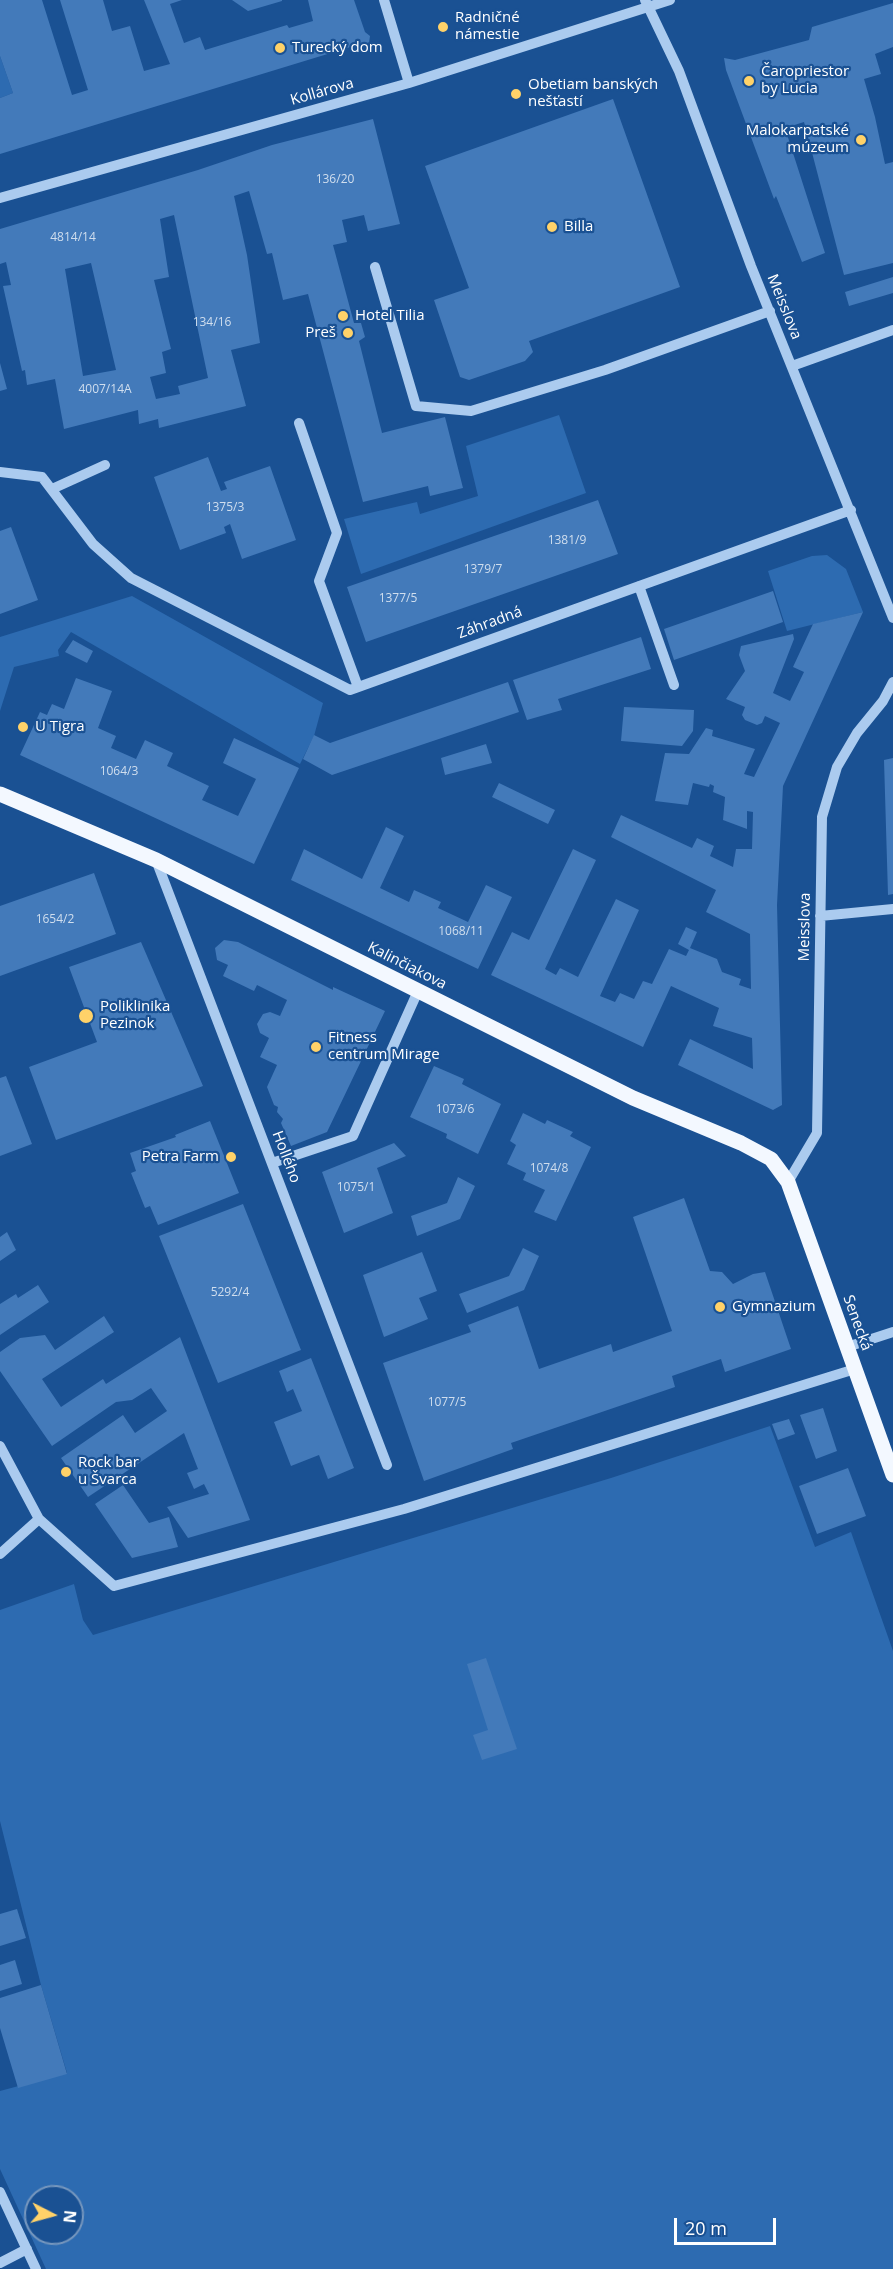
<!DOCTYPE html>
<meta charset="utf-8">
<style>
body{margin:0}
#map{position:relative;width:893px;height:2269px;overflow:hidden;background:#1a5193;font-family:"Open Sans",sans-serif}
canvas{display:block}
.north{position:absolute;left:24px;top:2185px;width:60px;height:60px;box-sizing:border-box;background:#1a5193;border:2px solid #7697be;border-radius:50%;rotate:96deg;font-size:16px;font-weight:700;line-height:24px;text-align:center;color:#fff}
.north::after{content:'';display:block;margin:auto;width:21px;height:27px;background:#ffd269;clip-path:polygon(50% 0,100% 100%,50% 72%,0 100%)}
.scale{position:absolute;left:674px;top:2218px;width:102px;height:27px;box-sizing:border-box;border:3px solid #fff;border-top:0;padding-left:8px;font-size:18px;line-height:21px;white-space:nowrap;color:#fff;-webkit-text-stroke:4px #1a5193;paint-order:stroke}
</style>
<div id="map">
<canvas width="893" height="2269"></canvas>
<div class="north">N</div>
<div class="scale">20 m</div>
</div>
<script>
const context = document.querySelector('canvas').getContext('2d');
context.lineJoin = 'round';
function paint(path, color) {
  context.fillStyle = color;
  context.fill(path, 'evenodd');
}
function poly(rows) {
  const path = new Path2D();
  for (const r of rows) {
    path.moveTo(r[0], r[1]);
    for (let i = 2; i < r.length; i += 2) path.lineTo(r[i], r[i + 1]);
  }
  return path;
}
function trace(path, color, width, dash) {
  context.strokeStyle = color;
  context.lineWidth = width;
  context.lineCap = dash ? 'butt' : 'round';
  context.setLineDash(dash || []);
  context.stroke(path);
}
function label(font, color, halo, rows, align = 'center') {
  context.font = font + ' "Open Sans",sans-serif';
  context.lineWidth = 4.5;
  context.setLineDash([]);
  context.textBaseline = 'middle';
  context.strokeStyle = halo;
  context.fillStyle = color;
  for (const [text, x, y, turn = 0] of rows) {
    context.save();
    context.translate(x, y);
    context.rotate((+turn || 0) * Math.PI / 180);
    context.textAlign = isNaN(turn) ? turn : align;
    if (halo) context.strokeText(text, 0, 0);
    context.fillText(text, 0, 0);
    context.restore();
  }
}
const green = poly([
 [0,56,13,93,0,98],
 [559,415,586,493,361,574,344,519,417,502,420,514,478,496,466,446],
 [827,555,846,569,863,612,787,631,768,571,812,556],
 [132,596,323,703,314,736,300,764,71,632,58,650,59,656,14,667,0,711,0,637],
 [770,1426,815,1547,851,1532,893,1651,893,2269,46,2269,0,2169,0,2091,67,2073,41,1985,0,1821,0,1610,74,1584,83,1620,93,1635,611,1478],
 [36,2197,72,2197,72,2233,36,2233]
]);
const building = poly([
 [0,0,42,0,72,95,88,90,60,0,103,0,112,31,130,26,144,71,170,64,144,0,182,0,170,4,184,43,200,37,205,50,287,25,289,28,313,21,308,0,354,0,365,32,370,36,369,43,365,46,357,45,0,154,0,98,13,93,0,56],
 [232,0,282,0,282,1,248,11],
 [893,3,893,47,875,54,881,74,864,79,875,117,885,164,893,162,893,263,844,275,804,122,785,128,825,253,802,262,776,196,774,199,726,70,724,58,735,60,809,40,812,27],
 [613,99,680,287,529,341,533,352,525,361,469,380,460,377,434,300,469,288,425,166],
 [373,119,400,224,368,231,364,215,342,220,347,242,333,245,354,323,361,323,365,337,359,341,382,433,445,417,463,488,430,496,428,486,363,502,308,294,283,300,272,253,267,254,249,191,234,196,247,255,260,343,231,350,246,406,159,428,158,419,139,424,138,410,64,429,55,379,27,385,25,370,22,371,3,286,11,285,6,262,0,264,0,229,198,170,272,145],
 [174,215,208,378,178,386,180,394,156,399,150,377,166,373,162,352,171,349,154,280,169,277,160,219],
 [91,263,116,370,83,376,65,269],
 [893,277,893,293,849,306,845,292],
 [0,363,7,389,0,391],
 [208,457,221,491,227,489,224,482,270,466,296,540,242,559,230,524,224,527,226,533,180,550,154,477],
 [598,500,618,554,366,642,347,587],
 [11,527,38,600,0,614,0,531],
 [773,591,783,622,674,660,664,629],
 [863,612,783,786,777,905,782,1105,773,1110,678,1065,690,1039,753,1069,752,1038,713,1026,719,1008,671,986,643,1047,491,975,512,932,529,940,573,849,596,860,545,969,556,975,560,968,578,977,616,899,639,910,600,996,615,1002,620,993,634,999,643,981,652,984,669,949,686,956,689,950,678,944,686,927,697,932,690,948,717,959,722,972,741,979,739,985,751,989,750,934,706,912,716,890,611,837,621,815,692,848,697,838,714,846,710,856,733,867,736,849,752,849,753,812,747,811,747,829,723,820,725,797,713,792,714,786,710,784,709,787,693,783,688,805,655,801,665,753,689,754,706,728,713,730,712,736,755,749,744,774,754,777,780,723,765,716,762,723,757,725,745,720,742,715,745,707,726,699,745,671,739,655,741,646,793,634,794,639,773,693,790,701,804,672,793,667,813,624],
 [641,637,651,669,558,699,562,710,527,720,513,680],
 [73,640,93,651,87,663,65,652],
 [76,678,112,691,98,728,116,736,111,748,136,759,145,740,173,753,167,766,209,786,202,800,238,816,256,779,223,763,234,738,299,768,254,864,20,755,40,712,47,715,52,704,64,709],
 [508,682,519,712,332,775,303,759,314,735,330,743],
 [624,707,694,710,693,731,682,746,621,741],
 [486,744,492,763,445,775,441,758],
 [893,758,893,894,888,895,884,760],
 [499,783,555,810,548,824,492,797],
 [386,827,404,836,380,888,409,902,414,890,441,902,438,908,468,922,486,885,512,897,478,969,291,880,304,849,362,879],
 [94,873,116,934,0,976,0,906],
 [224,940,238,942,333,990,333,987,385,1011,327,1132,291,1146,281,1123,283,1119,277,1112,278,1107,274,1105,267,1087,277,1065,260,1057,269,1038,260,1033,257,1024,263,1014,270,1012,280,1016,287,1000,257,985,254,991,223,976,228,965,217,960,215,948],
 [141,942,203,1086,56,1140,29,1067,97,1042,69,967],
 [434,1066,464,1079,462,1084,501,1104,478,1154,446,1138,447,1134,410,1117],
 [6,1076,32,1144,0,1156,0,1078],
 [523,1113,545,1124,547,1120,573,1132,570,1136,591,1147,556,1221,534,1212,545,1190,523,1180,526,1173,507,1164,516,1145,510,1141],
 [210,1121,239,1193,158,1225,150,1206,145,1208,131,1173,136,1171,130,1153,176,1137,175,1135],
 [394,1143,406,1156,377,1168,393,1213,344,1233,322,1172],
 [458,1177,475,1186,460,1219,417,1236,411,1216,447,1203],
 [684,1198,710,1271,722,1272,733,1284,753,1274,765,1272,791,1349,725,1372,721,1359,672,1376,675,1387,511,1443,513,1449,424,1481,383,1363,471,1332,468,1325,518,1306,539,1369,611,1344,613,1352,672,1331,633,1217],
 [243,1204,301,1350,218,1383,159,1236],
 [7,1232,16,1250,0,1261,0,1237],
 [523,1248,539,1256,524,1290,467,1313,459,1294,509,1276],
 [422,1252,437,1291,419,1298,428,1319,384,1337,363,1275],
 [38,1285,49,1302,0,1335,0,1304,16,1294,18,1298],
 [104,1316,114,1332,42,1379,61,1407,103,1379,106,1384,180,1337,250,1520,188,1538,167,1507,209,1494,204,1484,194,1489,187,1473,198,1469,184,1433,88,1497,61,1458,123,1415,135,1433,167,1411,151,1388,132,1400,116,1402,52,1446,0,1371,0,1352,20,1338,45,1335,55,1350],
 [311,1358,354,1468,328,1479,319,1455,291,1466,274,1422,302,1411,293,1389,287,1392,279,1371],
 [823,1408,837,1451,816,1459,800,1415],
 [789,1419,795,1434,778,1440,772,1424],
 [848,1468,866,1516,817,1534,799,1486],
 [123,1485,149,1523,169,1517,178,1547,132,1558,95,1504],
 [486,1658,517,1749,482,1760,473,1735,488,1730,467,1664],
 [17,1909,26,1938,0,1946,0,1914],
 [15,1960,22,1984,0,1991,0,1965],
 [41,1985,67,2074,18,2088,0,2028,0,1998]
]);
const minor = poly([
 [384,0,409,83],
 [645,0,679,71,751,266,893,618],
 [0,198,409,83,670,0],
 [375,267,416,406,471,411,605,370,770,311],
 [792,366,893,330],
 [299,423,337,533,319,581,358,687],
 [0,472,42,477,93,544,131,578,350,690,851,510],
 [52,489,105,465],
 [639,586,674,685],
 [156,860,387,1465],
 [820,916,893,909],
 [272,1163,353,1136,418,991],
 [788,1182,817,1133,822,817,837,767,857,733,883,701,893,682],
 [847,1347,893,1332],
 [0,1446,39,1519,0,1554],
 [39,1519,114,1586,404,1509,855,1369],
 [0,2192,36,2269],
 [0,2263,27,2249]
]);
const major = poly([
 [0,794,156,860,633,1098,741,1143,771,1159,788,1182,893,1475]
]);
const markers = [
 [443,27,6,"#ffd269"],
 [280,48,6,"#ffd269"],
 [749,81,6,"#ffd269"],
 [516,94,6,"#ffd269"],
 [861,140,6,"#ffd269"],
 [552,227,6,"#ffd269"],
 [343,316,6,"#ffd269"],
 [348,333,6,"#ffd269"],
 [23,727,6,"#ffd269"],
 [86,1016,8,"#ffd269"],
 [316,1047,6,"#ffd269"],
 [231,1157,6,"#ffd269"],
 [720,1307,6,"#ffd269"],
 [66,1472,6,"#ffd269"]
];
const numberNames = [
 ["136/20",335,180],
 ["4814/14",73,238],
 ["134/16",212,323],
 ["4007/14A",105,390],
 ["1375/3",225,508],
 ["1381/9",567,541],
 ["1379/7",483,570],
 ["1377/5",398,599],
 ["1064/3",119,772],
 ["1654/2",55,920],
 ["1068/11",461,932],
 ["1073/6",455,1110],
 ["1074/8",549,1169],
 ["1075/1",356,1188],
 ["5292/4",230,1293],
 ["1077/5",447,1403]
];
const poiNames = [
 ["Radničné",455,18],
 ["námestie",455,35],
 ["Turecký dom",292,48],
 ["Čaropriestor",761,72],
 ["by Lucia",761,89],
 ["Obetiam banských",528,85],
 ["nešťastí",528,102],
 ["Malokarpatské",849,131,"right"],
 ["múzeum",849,148,"right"],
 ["Billa",564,227],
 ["Hotel Tilia",355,316],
 ["Preš",336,333,"right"],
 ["U Tigra",35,727],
 ["Poliklinika",100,1007],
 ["Pezinok",100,1024],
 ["Fitness",328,1038],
 ["centrum Mirage",328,1055],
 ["Petra Farm",219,1157,"right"],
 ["Gymnazium",732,1307],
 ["Rock bar",78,1463],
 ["u Švarca",78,1480]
];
const streetNames = [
 ["Kollárova",322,92,-16],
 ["Meisslova",784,307,68],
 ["Záhradná",490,623,-20],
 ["Meisslova",805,927,-89],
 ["Kalinčiakova",407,966,27],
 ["Hollého",286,1157,69],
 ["Senecká",857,1323,70]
];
paint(green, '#2d6bb1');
paint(building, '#437aba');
trace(minor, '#abcbef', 10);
trace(major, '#f3f8ff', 15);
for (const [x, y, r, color] of markers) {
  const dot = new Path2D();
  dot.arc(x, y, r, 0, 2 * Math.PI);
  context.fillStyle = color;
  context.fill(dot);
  trace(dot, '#1a5193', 2);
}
label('12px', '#d0deee', null, numberNames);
label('15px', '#fff', '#1a5193', poiNames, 'left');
label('15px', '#fff', '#1a5193', streetNames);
</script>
